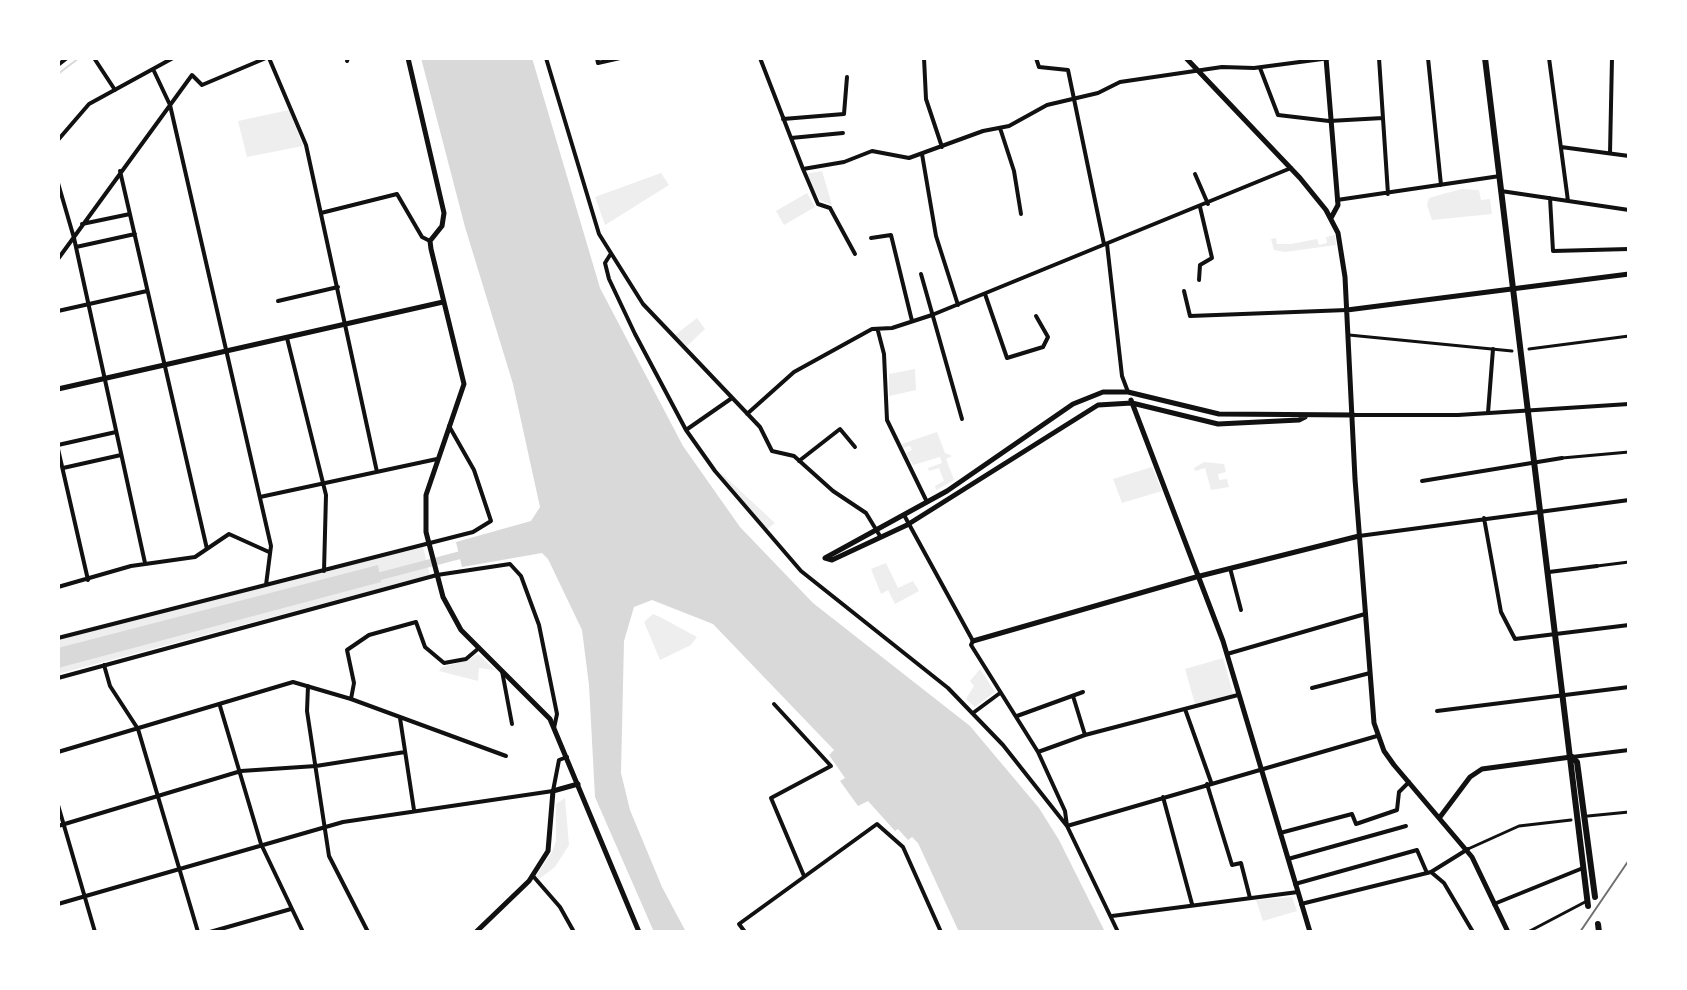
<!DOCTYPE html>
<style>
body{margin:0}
#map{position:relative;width:1687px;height:990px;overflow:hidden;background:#fff;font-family:Cabin,sans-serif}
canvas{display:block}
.frame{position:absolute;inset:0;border:60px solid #fff;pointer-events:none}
</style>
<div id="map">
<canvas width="1687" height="990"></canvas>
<div class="frame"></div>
</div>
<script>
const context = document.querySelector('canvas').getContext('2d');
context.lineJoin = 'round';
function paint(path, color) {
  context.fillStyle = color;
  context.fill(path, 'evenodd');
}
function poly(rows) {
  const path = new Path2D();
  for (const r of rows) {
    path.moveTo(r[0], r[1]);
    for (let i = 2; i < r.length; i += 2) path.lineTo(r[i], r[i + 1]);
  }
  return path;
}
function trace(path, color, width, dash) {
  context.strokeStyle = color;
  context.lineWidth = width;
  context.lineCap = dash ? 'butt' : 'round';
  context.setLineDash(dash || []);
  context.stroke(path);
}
const green = poly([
 [289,110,303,146,247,157,238,121],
 [822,171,832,205,820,200,805,174],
 [661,173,669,185,605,225,595,197],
 [1461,189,1479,190,1481,200,1490,199,1492,214,1432,220,1427,205,1429,198],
 [807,193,815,207,784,225,776,211],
 [1335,235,1336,245,1285,252,1274,250,1271,239,1276,238,1277,244,1291,244,1317,239,1319,245,1327,243,1326,237],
 [697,318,705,329,687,346,675,335],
 [915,369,916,390,889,396,889,374],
 [937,432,945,453,952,456,946,459,954,480,936,490,935,486,944,481,939,468,929,471,928,468,942,463,940,457,913,465,906,453,912,450,910,446,903,448,902,444],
 [1204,462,1224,464,1226,472,1218,474,1219,480,1227,479,1229,487,1211,490,1205,468,1195,471,1194,468],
 [1152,467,1162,491,1122,503,1113,479],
 [719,471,775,523,766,530,730,487],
 [423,547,430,575,58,674,58,638],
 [886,563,898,588,913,581,919,591,895,604,888,590,881,594,871,569],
 [653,614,662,618,697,637,691,645,660,660,644,622],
 [478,654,495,670,479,668,478,681,439,671,442,667,466,661],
 [1223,658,1233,694,1195,704,1185,669],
 [980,669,995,692,975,707,966,699,974,686,970,681],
 [565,798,569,845,555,867,539,879,536,876,552,852,556,841,556,804],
 [1292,897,1297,911,1263,921,1256,900]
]);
const water = poly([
 [421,58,532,58,600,288,683,446,740,527,813,603,970,726,1039,808,1059,840,1105,932,959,932,918,843,912,837,908,840,898,829,895,831,868,801,858,806,840,781,845,778,829,755,834,750,713,624,652,600,634,607,624,641,621,773,630,810,662,887,686,932,654,932,595,797,589,685,582,630,548,559,542,553,462,567,456,542,531,521,540,507,513,384,465,227],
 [378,565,381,582,58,668,58,648]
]);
const stream = poly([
 [58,74,79,58]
]);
const canal = poly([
 [373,578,468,553]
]);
const pedestrian = poly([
 [1349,335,1512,351],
 [1529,349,1629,336],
 [1562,458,1629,452],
 [1597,566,1629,562],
 [1588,816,1629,812],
 [1468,849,1519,826,1571,820],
 [1528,932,1585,902]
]);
const minor = poly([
 [94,58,115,90],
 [269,58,306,145,377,472],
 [546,58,599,234,643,304,760,427,772,451,794,456,833,491,866,513,880,536],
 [597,58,598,63,620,58],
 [760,58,803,169,844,162,872,151,909,158,983,131,1009,126,1047,105,1098,93,1120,82,1222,67,1254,68,1330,58],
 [924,58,926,99,942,147],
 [1036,58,1039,67,1068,70,1104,244],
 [1379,58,1388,194],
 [1428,58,1441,185],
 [1549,58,1568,201],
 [347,61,348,58],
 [58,65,67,58],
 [1260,68,1278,115,1329,121,1383,118],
 [153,69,170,105,271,546,266,585],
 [783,119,844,114,847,77],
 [1000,128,1014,171,1021,214],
 [791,138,843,133],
 [58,140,89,104,173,58],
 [1561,147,1629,156],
 [1610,153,1612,58],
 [922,154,936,236,958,305],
 [803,169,818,204,830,208,855,254],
 [120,171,207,549],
 [1195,174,1208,204],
 [58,183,74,238,145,563],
 [1501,191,1629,210],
 [1550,198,1553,251,1629,249],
 [1337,200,1500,176],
 [321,213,397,194,422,237,430,241],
 [82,224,130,214],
 [871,238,891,235,912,321],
 [1107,244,1122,376,1128,392],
 [76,247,135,234],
 [610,255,605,263,609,279,635,334,686,430,715,471,801,571,948,688,1003,745,1067,826,1118,932],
 [58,259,192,75,202,85,266,58],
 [921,274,962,419],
 [1199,280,1200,265,1212,258,1200,207],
 [1184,291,1190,316,1347,310],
 [985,294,1007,358,1043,347,1048,337,1036,316],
 [278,301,338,287],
 [58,311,147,291],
 [878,331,884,354,887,420,927,502],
 [287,338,326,495,324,571],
 [1488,413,1493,349],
 [747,414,794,372,872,329,892,328,932,315,1291,168],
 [1354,415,1458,415,1629,404],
 [686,430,732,398],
 [58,445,116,432],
 [58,449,88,580],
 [799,461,840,429,855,447],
 [63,468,121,455],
 [1422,481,1562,458],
 [260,497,437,459],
 [904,515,973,641,971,645,1038,752,1065,811,1067,826,1377,736],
 [1484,518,1501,612,1515,639,1629,625],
 [1359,536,1629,500],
 [1230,568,1241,610],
 [1549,572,1597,566],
 [58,587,131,566,195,557,229,534,269,552],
 [58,638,473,532,491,521,474,470,449,426],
 [1227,654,1365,614],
 [104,665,110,686,138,729,198,932],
 [502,671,512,724],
 [58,678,437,575,510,564,521,576,539,625,557,714,554,728],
 [308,686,307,711,329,856,368,932],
 [1312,688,1370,673],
 [1073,696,1085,735],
 [351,699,354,683,347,650,369,635,416,622,425,647,444,663,466,659,479,648],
 [774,704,831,766,771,798,804,876],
 [220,706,261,844,303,932],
 [1185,709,1211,782],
 [1437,711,1629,687],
 [973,713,1000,693],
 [1017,716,1083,692],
 [400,718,414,810],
 [58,752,293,682,351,699,506,756],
 [1038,752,1085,735,1238,695],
 [1572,757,1629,750],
 [1207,784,1232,865,1241,863,1250,898],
 [1163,797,1192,904],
 [58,805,95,932],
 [58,826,241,771,316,766,405,752],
 [1280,833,1352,814,1356,824,1397,810,1399,792,1409,782],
 [1288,859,1406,826],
 [1431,872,1444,883,1473,932],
 [533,876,560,907,574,932],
 [1295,884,1417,850,1427,873],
 [58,904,343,822,553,791,559,760,567,757],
 [1301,904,1431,872,1468,849],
 [1494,904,1583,868],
 [1629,907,1629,917],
 [1112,916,1298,892],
 [210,932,291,909],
 [745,932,739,924,877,824,903,847,941,932]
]);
const tertiary = poly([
 [1186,58,1300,178,1326,210,1338,233,1345,277,1355,479,1374,723,1384,751,1394,765,1472,857,1508,932],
 [1326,58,1338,205,1331,218],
 [1347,310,1629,274],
 [58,389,443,302],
 [1131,400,1223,641,1310,932],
 [1305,417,1299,420,1218,424,1132,403,1098,405,907,525,832,560,825,558,947,491,1073,404,1103,392,1128,392,1219,414,1354,415],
 [973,641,1196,577,1359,536],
 [1440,817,1470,777,1482,769,1571,757],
 [476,932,529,881,548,851,553,791,578,784]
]);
const secondary = poly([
 [408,58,444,213,442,226,430,241,431,249,464,384,426,495,426,532,443,597,461,630,550,719,639,932]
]);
const primary = poly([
 [1485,58,1588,906],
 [1572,757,1577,762,1595,897],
 [1598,924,1599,932]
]);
const rail = poly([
 [1580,932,1629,860]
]);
paint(green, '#eee');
paint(water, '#d9d9d9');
trace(stream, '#d9d9d9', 2);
trace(canal, '#d9d9d9', 8);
trace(pedestrian, '#111', 3);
trace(minor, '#111', 4);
trace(tertiary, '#111', 5);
trace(secondary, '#111', 5);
trace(primary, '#111', 6);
trace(rail, '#707070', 2);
</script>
